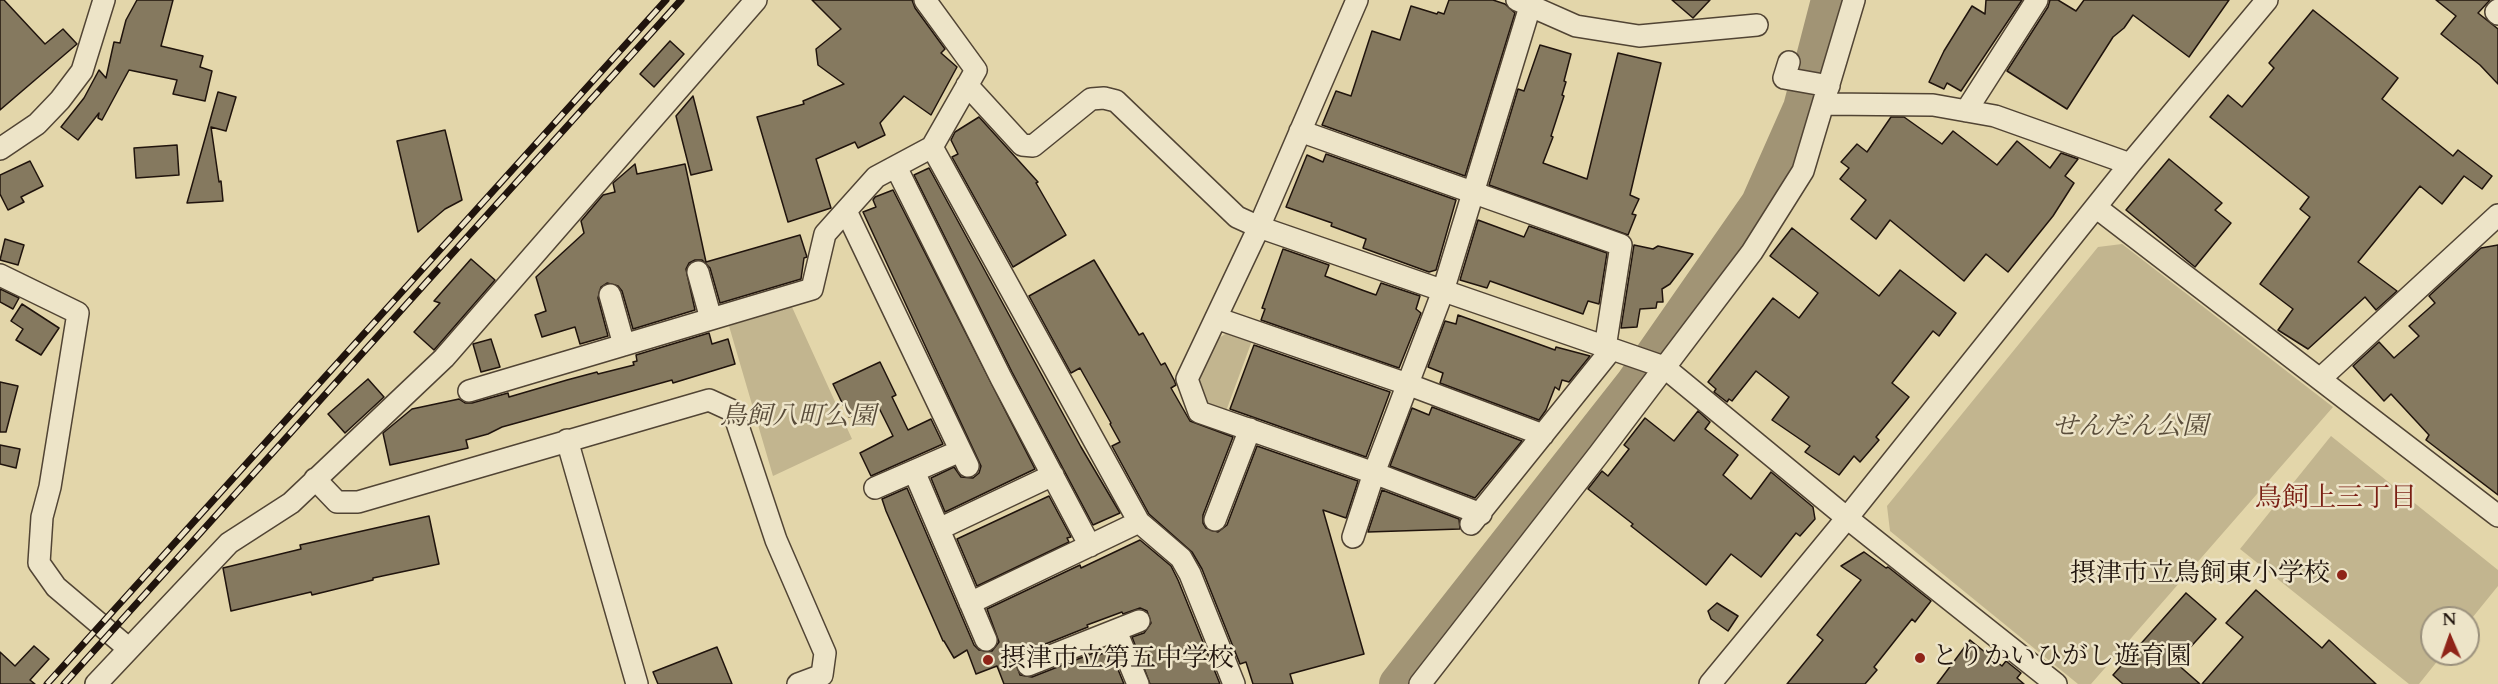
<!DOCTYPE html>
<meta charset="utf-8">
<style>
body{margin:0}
#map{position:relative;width:2498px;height:684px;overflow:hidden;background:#e3d6aa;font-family:Cardo,serif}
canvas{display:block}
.north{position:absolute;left:2420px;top:606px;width:60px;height:60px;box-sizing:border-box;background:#ede4c8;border:2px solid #9b917d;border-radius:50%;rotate:358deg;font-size:16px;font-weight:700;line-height:24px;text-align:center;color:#20140d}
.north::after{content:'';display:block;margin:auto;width:21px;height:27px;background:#8f2418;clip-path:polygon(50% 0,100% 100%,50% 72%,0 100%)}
</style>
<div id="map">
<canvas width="2498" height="684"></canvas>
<div class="north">N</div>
</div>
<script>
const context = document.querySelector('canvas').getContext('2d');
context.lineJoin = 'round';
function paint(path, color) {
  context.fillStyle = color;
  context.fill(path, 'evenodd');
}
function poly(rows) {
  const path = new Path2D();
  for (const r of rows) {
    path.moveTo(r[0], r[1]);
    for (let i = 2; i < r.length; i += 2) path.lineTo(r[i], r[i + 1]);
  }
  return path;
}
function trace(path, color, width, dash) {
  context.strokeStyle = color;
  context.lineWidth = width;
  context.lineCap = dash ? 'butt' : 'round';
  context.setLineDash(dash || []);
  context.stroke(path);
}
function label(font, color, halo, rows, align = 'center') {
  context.font = font + ' Cardo,"Noto Serif JP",serif';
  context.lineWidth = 5;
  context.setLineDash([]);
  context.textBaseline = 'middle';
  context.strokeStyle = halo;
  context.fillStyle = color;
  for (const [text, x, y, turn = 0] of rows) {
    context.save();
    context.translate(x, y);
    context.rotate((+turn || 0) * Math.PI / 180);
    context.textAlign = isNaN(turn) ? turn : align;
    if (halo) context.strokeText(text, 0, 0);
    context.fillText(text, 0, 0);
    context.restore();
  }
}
const green = poly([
 [2122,244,2333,407,2091,684,2078,684,1890,531,1887,506,2098,247],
 [792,307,852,439,773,476,729,326],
 [1230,331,1253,338,1225,414,1210,410,1197,383,1219,338],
 [2331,436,2498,570,2498,586,2468,623,2468,618,2432,618,2432,654,2443,654,2419,684,2409,684,2240,549]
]);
const river = poly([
 [1398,684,1634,384,1760,203,1802,108,1830,0]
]);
const building = poly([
 [0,0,4,0,45,44,63,29,77,44,0,110,0,0],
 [137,0,173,0,161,46,203,56,200,67,212,71,205,101,173,94,177,80,129,70,102,120,98,118,99,113,78,140,61,127,84,98,99,70,106,78,114,42,120,43,126,20,137,0],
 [812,0,912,0,915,8,945,49,941,53,957,67,931,115,904,96,880,123,885,135,858,148,855,142,816,159,831,208,788,222,757,117,804,104,803,101,844,84,818,65,816,49,841,29,812,0],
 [1449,0,1493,0,1505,4,1515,13,1465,176,1322,125,1336,91,1351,96,1372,31,1400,40,1411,6,1437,14,1438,12,1444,14,1449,0],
 [1672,0,1710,0,1693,18,1672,0],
 [1986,0,2022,0,1961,91,1947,83,1944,89,1929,82,1944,51,1972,6,1985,14,1986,0],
 [2050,0,2058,0,2076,11,2084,0,2229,0,2189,57,2133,15,2124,28,2113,37,2067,109,2007,71,2048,7,2050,0],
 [2436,0,2490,0,2478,13,2498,29,2498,84,2480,65,2441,34,2456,16,2436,0],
 [2313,10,2398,78,2382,99,2453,156,2458,150,2492,176,2482,189,2464,176,2442,204,2420,186,2358,262,2397,291,2376,310,2365,297,2308,349,2278,330,2293,309,2260,284,2310,217,2300,209,2309,197,2210,117,2228,95,2242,107,2274,68,2269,63,2313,10],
 [670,41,684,54,654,87,640,74,670,41],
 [1540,45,1571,54,1564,81,1566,82,1562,95,1564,96,1551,136,1553,137,1543,163,1587,179,1618,53,1661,63,1630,195,1639,199,1632,214,1636,215,1628,235,1489,185,1518,89,1524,91,1540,45],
 [218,92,236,97,226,131,211,127,219,182,221,181,223,201,187,203,218,92],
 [693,96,712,170,691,175,676,116,693,96],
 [979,117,1038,182,1036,183,1066,235,1013,267,952,157,958,154,951,140,955,132,979,117],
 [1891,117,1904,117,1942,144,1953,131,1997,165,2017,141,2050,168,2061,153,2078,159,2065,176,2074,183,2053,216,2008,272,1986,254,1964,281,1890,220,1876,239,1851,219,1866,200,1840,179,1849,168,1841,162,1857,144,1867,152,1891,117],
 [445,130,462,200,445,209,418,232,397,141,445,130],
 [177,145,179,175,136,178,134,148,177,145],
 [1326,154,1456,200,1436,270,1429,272,1363,248,1366,239,1331,226,1332,223,1286,207,1307,155,1323,162,1326,154],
 [2169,159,2222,203,2215,210,2231,223,2195,267,2126,210,2169,159],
 [30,161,43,186,21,197,24,202,8,210,0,194,0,175,30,161],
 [635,164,637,174,685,164,706,262,800,235,807,257,804,258,801,279,720,303,710,268,702,260,695,260,689,263,686,269,695,310,633,329,622,291,618,286,607,283,601,287,598,298,608,336,580,344,575,327,542,337,535,315,546,311,536,277,584,233,581,221,603,195,615,192,613,183,635,164],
 [929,168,1081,447,1120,513,1093,525,1012,372,914,175,929,168],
 [893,190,1035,469,945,512,931,478,954,467,961,477,973,478,979,473,981,466,863,212,876,207,873,200,875,197,893,190],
 [1478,220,1524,237,1529,226,1607,253,1599,304,1588,301,1583,314,1490,281,1487,288,1460,280,1478,220],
 [1792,228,1879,296,1900,270,1956,313,1939,336,1933,331,1892,383,1909,397,1876,437,1879,440,1860,462,1854,456,1839,475,1805,452,1810,446,1772,420,1789,397,1756,371,1732,401,1729,399,1727,402,1714,392,1716,389,1708,382,1773,298,1799,318,1818,293,1770,256,1792,228],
 [5,239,24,245,18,265,0,260,5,239],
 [1634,245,1653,249,1658,246,1693,254,1670,284,1662,289,1663,302,1657,302,1656,308,1640,309,1637,327,1621,328,1634,245],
 [2498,245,2498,495,2426,440,2429,435,2391,394,2384,401,2353,366,2379,342,2394,358,2419,336,2409,326,2435,303,2429,296,2481,248,2498,245],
 [1283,249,1329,265,1325,276,1362,290,1376,295,1381,283,1420,296,1416,309,1421,313,1399,368,1261,320,1265,309,1262,308,1283,249],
 [471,259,495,280,434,350,414,332,440,303,434,301,471,259],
 [1094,260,1139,335,1143,333,1161,365,1165,363,1174,380,1176,385,1171,388,1190,421,1233,437,1203,515,1203,523,1206,528,1218,532,1227,525,1257,446,1358,481,1346,518,1323,510,1364,654,1290,674,1293,684,1253,684,1246,662,1240,664,1202,569,1192,552,1149,514,1112,446,1120,442,1110,424,1111,423,1080,368,1071,373,1029,296,1094,260],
 [0,289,19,298,13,309,0,302,0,289],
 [22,304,59,328,41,355,16,340,23,329,11,321,22,304],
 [1458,315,1555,350,1556,347,1590,356,1569,382,1562,380,1559,390,1555,387,1546,410,1539,420,1440,383,1443,373,1428,367,1445,321,1456,324,1458,315],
 [709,333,712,344,728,339,735,364,673,383,672,380,502,427,488,434,466,440,468,448,390,465,383,433,412,409,459,399,465,403,472,403,508,393,509,397,567,380,597,372,598,374,634,365,633,362,637,361,636,355,709,333],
 [491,339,500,367,481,372,473,344,491,339],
 [1254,345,1390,392,1366,457,1230,409,1254,345],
 [880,362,896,395,892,397,908,430,931,419,943,444,871,476,860,453,893,436,877,404,849,417,833,384,880,362],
 [368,379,384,397,345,433,328,414,368,379],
 [0,382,18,386,6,432,0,432,0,382],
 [1432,407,1522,441,1475,498,1390,466,1412,408,1429,415,1432,407],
 [1698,411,1710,422,1705,429,1738,455,1723,475,1751,499,1771,472,1813,507,1815,519,1800,536,1796,533,1761,577,1731,554,1706,585,1631,526,1633,524,1588,489,1602,471,1608,476,1629,449,1624,445,1645,418,1674,441,1698,411],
 [0,445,20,449,16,468,0,464,0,445],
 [907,488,974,645,979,650,992,651,999,642,987,609,1080,565,1081,568,1140,540,1171,566,1178,580,1220,684,1150,684,1132,637,1144,633,1151,623,1147,611,1140,608,1123,614,1122,612,1087,625,1088,627,1023,653,1016,663,1020,675,1032,677,1096,652,1097,656,1110,650,1124,684,1004,684,997,666,976,674,967,650,954,658,944,641,943,641,886,511,882,499,907,488],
 [1382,490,1459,519,1460,529,1368,532,1382,490],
 [1049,496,1071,537,1067,538,1069,542,977,586,957,539,1049,496],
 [429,516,439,564,373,578,373,580,312,595,311,592,231,611,223,568,301,549,300,545,429,516],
 [1864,552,1886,568,1888,567,1931,601,1915,622,1912,619,1874,667,1877,670,1865,684,1787,684,1823,640,1817,635,1861,580,1841,566,1864,552],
 [2256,590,2322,648,2329,640,2376,684,2202,684,2243,637,2226,623,2256,590],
 [2186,593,2216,619,2176,663,2200,684,2123,684,2113,675,2186,593],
 [1717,603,1738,616,1728,631,1711,619,1708,611,1717,603],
 [1970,640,2002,666,2006,661,2021,673,2017,678,2024,684,1937,684,1970,640],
 [34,646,49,659,30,680,35,684,0,684,0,652,15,666,34,646],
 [717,647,732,684,658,684,653,672,717,647]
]);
const minor = poly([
 [1357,0,1259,227,1187,379,1199,412,1374,473,1481,514],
 [1517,0,1576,26,1639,36,1757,25],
 [2498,10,2496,12,2498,14],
 [1789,62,1784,78,1829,86],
 [967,85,1022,145,1033,146,1091,99,1104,98,1116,101,1237,217,1259,227,1664,367,1847,518,2056,684],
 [1824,104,1933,105,1995,116,2130,164],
 [1966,111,2037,0],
 [1300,131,1621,245,1605,348],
 [932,147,1139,522,1181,558,1190,574,1234,684],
 [0,149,37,124,60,100,82,71,104,0],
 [896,167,1001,378,1090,546],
 [2097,208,2498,516],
 [846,211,968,466],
 [698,272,711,319],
 [0,275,78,313,50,487,42,517,39,563,56,587,128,648],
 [610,295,624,345],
 [1216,318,1407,384,1543,435],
 [2321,378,2498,215],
 [469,391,812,289,825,234,876,177,932,147,976,70,925,0],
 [567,440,637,684],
 [914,471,986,640],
 [315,479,337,502,358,502,709,400,733,411,776,540,825,653,822,675,798,684],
 [875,488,960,451],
 [1215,520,1250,429],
 [1471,524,1611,350],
 [939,529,1053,475],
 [1353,537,1374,473,1443,291,1532,0],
 [970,603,1139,522],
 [1116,631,1138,684],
 [1028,665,1139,621],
 [96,684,229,543,291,503,444,358,756,0],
 [1420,684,1599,454,1752,252,1803,171,1854,0],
 [1710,684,1847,518,2130,164,2267,0]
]);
const rail = poly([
 [47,684,666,0],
 [64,684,681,0]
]);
const markers = [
 [2342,575,6,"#8f2418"],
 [1920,658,6,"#8f2418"],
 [988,660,6,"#8f2418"]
];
const parkNames = [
 ["鳥飼八町公園",798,418],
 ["せんだん公園",2130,428]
];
const poiNames = [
 ["摂津市立鳥飼東小学校",2330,575,"right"],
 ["とりかいひがし遊育園",1932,658],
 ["摂津市立第五中学校",1000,660]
];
const neighbourhoodNames = [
 ["鳥飼上三丁目",2336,500]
];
paint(green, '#c2b58f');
trace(river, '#a19475', 38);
paint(building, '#85795f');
trace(building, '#20140d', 1.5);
trace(minor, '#514434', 24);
trace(minor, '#ede4c8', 21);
trace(rail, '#20140d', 7);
trace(rail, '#ede4c8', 4.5, [14]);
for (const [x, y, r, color] of markers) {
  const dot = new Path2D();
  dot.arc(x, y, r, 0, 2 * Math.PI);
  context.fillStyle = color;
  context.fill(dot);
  trace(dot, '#ede4c8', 2);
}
label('italic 26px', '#594c3a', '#ede4c8', parkNames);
label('26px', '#20140d', '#ede4c8', poiNames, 'left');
label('27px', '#7a1f14', '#ede4c8', neighbourhoodNames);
</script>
